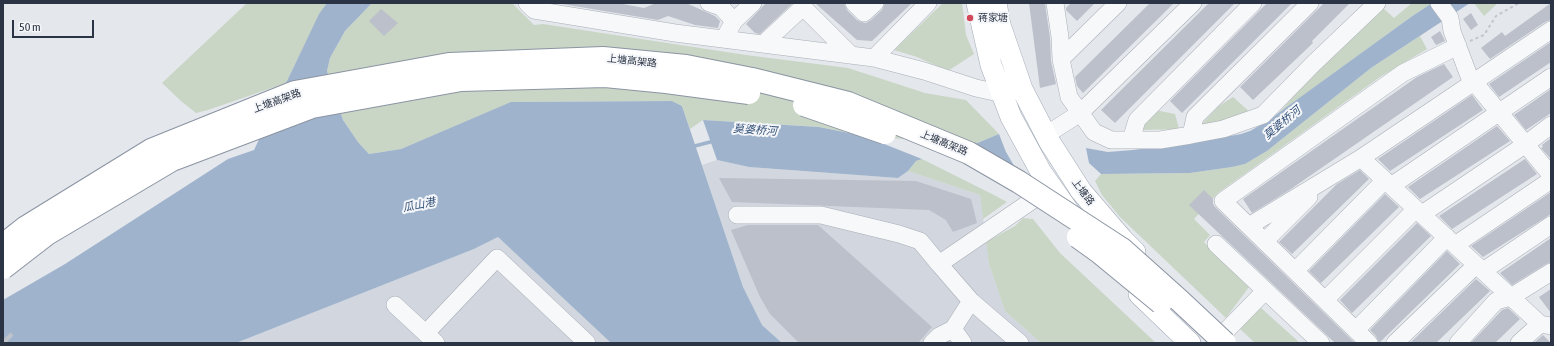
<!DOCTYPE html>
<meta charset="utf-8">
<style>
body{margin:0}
#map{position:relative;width:1554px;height:346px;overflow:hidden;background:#e4e7ec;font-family:"Asap Condensed",sans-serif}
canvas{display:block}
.frame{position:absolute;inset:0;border:4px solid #2b3445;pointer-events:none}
.scale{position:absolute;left:12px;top:20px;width:82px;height:18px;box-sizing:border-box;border:2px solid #2b3445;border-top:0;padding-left:5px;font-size:12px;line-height:14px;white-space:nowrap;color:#2b3445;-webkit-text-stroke:3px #f4f6f9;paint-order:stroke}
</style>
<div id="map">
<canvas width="1554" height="346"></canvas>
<div class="frame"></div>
<div class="scale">50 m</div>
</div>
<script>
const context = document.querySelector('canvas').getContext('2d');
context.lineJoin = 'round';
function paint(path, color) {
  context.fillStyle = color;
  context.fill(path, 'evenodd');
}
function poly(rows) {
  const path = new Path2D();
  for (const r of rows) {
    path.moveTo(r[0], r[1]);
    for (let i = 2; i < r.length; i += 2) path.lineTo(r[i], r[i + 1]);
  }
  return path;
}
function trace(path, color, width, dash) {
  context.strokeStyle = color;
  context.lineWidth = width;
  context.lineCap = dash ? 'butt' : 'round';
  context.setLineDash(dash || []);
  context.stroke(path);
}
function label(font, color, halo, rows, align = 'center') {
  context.font = font + ' "Asap Condensed","Noto Sans SC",sans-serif';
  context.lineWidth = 4;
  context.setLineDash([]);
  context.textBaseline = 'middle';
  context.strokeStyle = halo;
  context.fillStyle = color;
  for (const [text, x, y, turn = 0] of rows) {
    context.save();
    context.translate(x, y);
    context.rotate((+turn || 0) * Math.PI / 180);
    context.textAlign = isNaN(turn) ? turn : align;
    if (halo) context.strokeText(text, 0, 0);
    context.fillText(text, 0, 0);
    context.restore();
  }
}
const built = poly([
 [717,160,749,167,898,178,908,171,980,195,989,264,1005,311,1041,343,782,343,762,325,743,287,702,165],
 [498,237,611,343,236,343,474,249]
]);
const green = poly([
 [247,3,327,3,319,15,286,83,208,110,196,113,181,101,162,83],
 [372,3,512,3,534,25,543,24,746,55,848,68,925,93,966,100,999,134,975,144,864,136,819,127,703,120,690,129,682,106,672,101,512,102,401,149,369,154,358,142,343,120,327,71,330,58,345,31],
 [943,3,962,3,966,35,974,54,948,71,917,57,894,50],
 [1412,3,1432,3,1411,17,1279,113,1318,68,1382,7,1394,18],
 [1474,3,1498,3,1484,16],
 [1420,36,1427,49,1380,77,1218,193,1194,219,1210,235,1204,242,1249,287,1226,318,1120,217,1102,195,1095,181,1101,174,1190,173,1232,167,1245,164,1267,151,1371,68],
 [1233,97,1252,114,1201,125,1219,106],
 [1155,110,1175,114,1179,129,1143,130,1146,120],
 [922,159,992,194,1007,202,983,219,980,195,908,171,916,161],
 [1023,218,1033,219,1060,253,1156,343,1041,343,1005,311,989,264,986,242,1015,226],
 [1261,308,1300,343,1255,343,1240,329]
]);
const water = poly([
 [327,3,372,3,345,31,330,58,327,71,343,120,358,142,369,154,401,149,511,102,672,101,682,106,743,287,762,325,782,343,611,343,498,237,474,249,236,343,3,343,3,300,65,264,228,159,254,150,319,14],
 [1432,3,1470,3,1371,68,1267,151,1245,164,1232,167,1190,173,1101,174,1089,163,1086,148,1108,152,1133,150,1202,141,1241,134,1250,131,1266,122,1411,17],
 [703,120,819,127,864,136,922,159,916,161,908,171,898,178,749,167,717,160],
 [999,134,1006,152,1016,169,975,144]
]);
const stream = poly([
 [691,147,714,141]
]);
const building = poly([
 [556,3,618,3,644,8,656,3,686,3,715,16,720,21,718,28,695,25,668,16,658,20],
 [766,3,793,3,760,34,755,33,746,24],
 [815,3,844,3,847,10,857,20,861,22,866,23,871,20,882,10,885,3,912,3,872,41,857,40],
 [1029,3,1045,3,1050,38,1051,61,1056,84,1040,88],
 [1071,3,1095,3,1077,21,1066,10,1066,8],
 [1150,3,1174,3,1083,93,1077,86,1075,77],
 [1209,3,1235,3,1115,123,1101,110],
 [1267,3,1292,3,1182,113,1170,101],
 [1324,3,1350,3,1312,41,1313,43,1253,100,1240,87],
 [1551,3,1551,20,1545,22,1490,59,1481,48,1502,32,1505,36],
 [381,9,398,23,384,36,369,21],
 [1471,13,1478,25,1471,30,1463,19],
 [1440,31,1445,41,1436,45,1431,37],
 [1551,42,1551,62,1499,97,1489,84],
 [1444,64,1453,77,1288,191,1252,213,1243,199,1417,77],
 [1551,89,1551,113,1526,130,1514,115],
 [1472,95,1483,110,1390,171,1378,159],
 [1497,126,1510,141,1420,199,1408,187],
 [1551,138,1551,159,1541,148,1543,147,1542,145],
 [1525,159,1537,174,1452,229,1439,216],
 [1360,170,1369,179,1292,254,1279,242,1337,184],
 [719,178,916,181,971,199,977,223,953,232,946,220,929,210,732,202],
 [1204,190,1213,199,1213,204,1216,208,1355,343,1335,343,1189,205],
 [1551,192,1551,214,1483,257,1471,246],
 [1385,194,1399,207,1321,283,1309,271],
 [1417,223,1431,236,1352,313,1340,300],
 [748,225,818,225,932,327,918,343,799,343,770,314,760,297,731,230],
 [1551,238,1551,262,1546,264,1512,285,1500,273],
 [1447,251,1460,264,1379,343,1376,336,1370,330],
 [1476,279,1490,291,1436,343,1410,343],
 [1551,289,1551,313,1539,297],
 [1508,308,1520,319,1495,343,1471,343,1502,310],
 [1543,335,1551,343,1534,343]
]);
const majorTunnel = poly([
 [3,340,6,343]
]);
const path = poly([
 [1470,41,1484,35,1496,16,1519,3]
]);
const minor = poly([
 [527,3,534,10,675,33,874,58,924,71,976,88,1003,94],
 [709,3,721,7,734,21],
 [854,3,864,13,875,3],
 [1055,3,1060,37,1061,59,1069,97,1094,132,1111,140,1160,140,1191,135,1223,129,1263,115,1314,63,1377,3],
 [1439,3,1450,18,1452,31,1469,76,1551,175],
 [724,39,734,21,753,3],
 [763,44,803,7,851,55],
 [874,58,928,3],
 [1061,59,1118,3],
 [1046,135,1080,113,1193,3],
 [1191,135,1195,117,1310,3],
 [1131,140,1137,120,1253,3],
 [1361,158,1540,324,1551,326],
 [1391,186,1551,77],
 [1422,214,1526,144,1551,125],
 [737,215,821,215,899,234,920,241,939,264],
 [1249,226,1361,158,1551,30],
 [1265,241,1309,197],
 [1216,244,1321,343],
 [1455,245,1551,180],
 [1295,271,1385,180],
 [1483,271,1551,225],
 [1325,300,1416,209],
 [971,301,1020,343],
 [395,305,436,343],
 [1356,330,1447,237],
 [426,333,497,258,587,343],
 [1222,335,1265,291],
 [932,343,939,336,953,329],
 [963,343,953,329,971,301,939,264,1049,189],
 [1369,343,1223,201,1403,73,1458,46],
 [1395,343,1476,265],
 [1458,343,1496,301,1511,297,1551,272],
 [1519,343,1540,324]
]);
const major = poly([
 [977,3,991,65,1011,117,1041,172,1072,216],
 [996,3,1000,25,1022,89,1049,141,1081,191,1123,240,1135,252],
 [1139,294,1190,343]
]);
const highwayBridge = poly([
 [804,105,885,133],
 [1078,237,1099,252,1161,303],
 [3,245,26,227,151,150,295,92,449,64,603,58,686,66,752,79,848,103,969,153,1019,182,1122,249,1179,300,1225,343],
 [3,268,47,234,172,160,312,107,461,80,605,76,666,82,749,93]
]);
const markers = [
 [970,18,4,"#d1495b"]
];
const poiNames = [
 ["蒋家塘",978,18]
];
const streetNames = [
 ["上塘高架路",632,61,6],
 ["上塘高架路",277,101,-20],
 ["上塘高架路",944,143,22],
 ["上塘路",1083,192,53]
];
const waterNames = [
 ["莫婆桥河",1282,123,-40],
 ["莫婆桥河",755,130,4],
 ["瓜山港",419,205,-11]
];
paint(built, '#d2d6de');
paint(green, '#c9d6c5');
paint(water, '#9fb4cc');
trace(stream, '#9fb4cc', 3.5);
paint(building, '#bbc0ca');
trace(majorTunnel, '#bfc3cb', 21, [21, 10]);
trace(minor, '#a9aeb7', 18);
trace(major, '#a3abb8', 22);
trace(path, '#c2c5cb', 2, [3, 3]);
trace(minor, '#f7f8fa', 17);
trace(major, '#fff', 21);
trace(highwayBridge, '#8b94a3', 24, []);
trace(highwayBridge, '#fff', 22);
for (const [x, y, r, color] of markers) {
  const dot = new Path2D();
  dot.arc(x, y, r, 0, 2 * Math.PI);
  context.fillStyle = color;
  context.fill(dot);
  trace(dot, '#f4f6f9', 1.5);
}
label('10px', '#2b3445', '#f4f6f9', poiNames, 'left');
label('10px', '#2b3445', '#f4f6f9', streetNames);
label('italic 11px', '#34527a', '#f4f6f9', waterNames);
</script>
